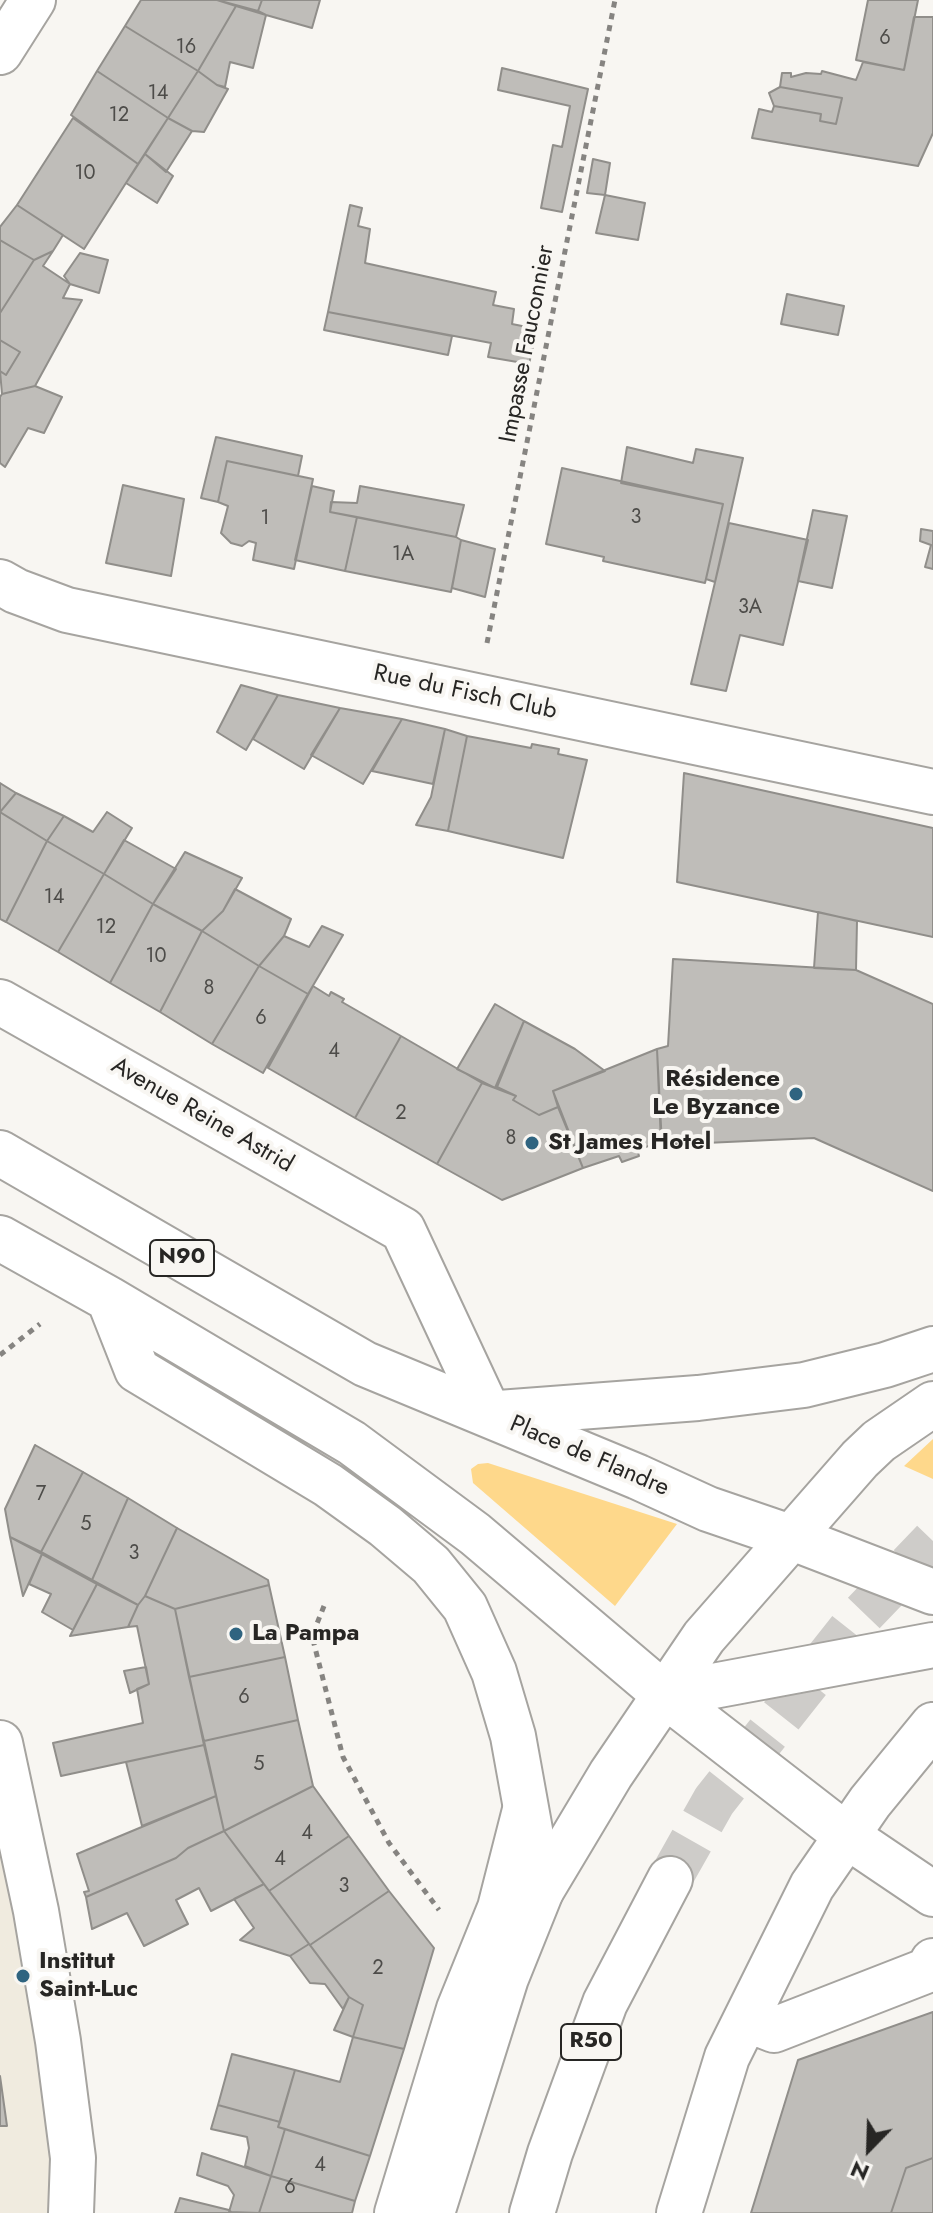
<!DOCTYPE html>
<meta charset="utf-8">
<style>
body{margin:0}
#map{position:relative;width:933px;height:2213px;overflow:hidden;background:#f8f6f2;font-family:Jost,sans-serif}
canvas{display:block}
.north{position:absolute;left:829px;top:2109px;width:80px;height:80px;-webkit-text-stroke:6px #f8f6f2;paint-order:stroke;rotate:203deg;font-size:22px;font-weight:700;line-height:32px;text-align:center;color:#272624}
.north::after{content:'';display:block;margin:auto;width:28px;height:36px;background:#272624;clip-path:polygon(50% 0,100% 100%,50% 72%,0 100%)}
</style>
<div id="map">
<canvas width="933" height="2213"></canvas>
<div class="north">N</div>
</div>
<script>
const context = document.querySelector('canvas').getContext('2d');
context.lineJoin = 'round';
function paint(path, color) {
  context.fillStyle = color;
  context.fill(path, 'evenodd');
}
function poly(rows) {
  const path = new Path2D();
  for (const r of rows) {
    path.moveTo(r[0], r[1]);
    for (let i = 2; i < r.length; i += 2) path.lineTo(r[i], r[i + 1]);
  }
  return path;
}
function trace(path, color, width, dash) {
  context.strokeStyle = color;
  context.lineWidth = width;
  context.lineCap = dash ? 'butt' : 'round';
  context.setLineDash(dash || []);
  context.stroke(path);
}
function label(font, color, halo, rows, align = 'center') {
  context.font = font + ' Jost,sans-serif';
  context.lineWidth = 8;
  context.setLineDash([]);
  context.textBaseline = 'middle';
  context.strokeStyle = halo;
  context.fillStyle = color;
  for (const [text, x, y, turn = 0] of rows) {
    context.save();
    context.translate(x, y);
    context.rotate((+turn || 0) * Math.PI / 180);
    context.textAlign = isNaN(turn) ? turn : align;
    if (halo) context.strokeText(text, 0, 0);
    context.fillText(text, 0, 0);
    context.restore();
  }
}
const built = poly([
 [0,1743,71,2213,0,2213]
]);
const green = poly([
 [933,1439,933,1479,904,1466],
 [488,1463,677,1524,615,1606,473,1483,471,1469,478,1464]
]);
const building = poly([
 [141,0,217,0,236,6,198,71,125,26,141,0],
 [217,0,262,0,258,11,217,0],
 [262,0,320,0,312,28,266,15,258,11,262,0],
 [868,0,918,0,904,70,856,60,868,0],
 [236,6,266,15,253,68,230,62,225,87,217,85,198,71,236,6],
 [914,17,933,17,933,133,918,166,752,138,759,109,772,112,774,106,821,114,820,121,836,124,842,98,780,87,782,73,791,73,791,77,806,73,821,74,822,71,856,80,863,62,904,70,914,17],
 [125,26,198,71,168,118,97,71,125,26],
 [502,68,588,89,562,212,541,208,553,145,562,147,570,106,498,90,502,68],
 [97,71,168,118,138,164,71,115,97,71],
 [198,71,217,85,228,89,204,132,192,131,168,118,198,71],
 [780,87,842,98,836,124,820,121,821,114,774,106,769,93,780,87],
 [73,118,138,164,84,249,17,205,73,118],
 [168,118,192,131,166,172,145,154,168,118],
 [145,154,173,176,157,203,126,183,145,154],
 [593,159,610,163,605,195,587,193,593,159],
 [605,195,645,203,638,240,596,233,605,195],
 [17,205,63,235,53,251,34,260,0,240,0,227,17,205],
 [350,205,362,208,358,226,370,229,365,263,496,292,493,305,514,309,512,324,537,329,529,364,488,357,491,343,328,312,350,205],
 [0,240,34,260,0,313,0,240],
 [53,251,43,266,70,284,63,298,82,300,35,386,2,394,0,371,6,375,20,352,0,340,0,313,34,260,53,251],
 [80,253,108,260,99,293,70,284,64,276,80,253],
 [787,294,844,306,838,335,781,324,787,294],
 [328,312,452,336,448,355,324,330,328,312],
 [0,340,20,352,6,375,0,371,0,340],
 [35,386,62,397,44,433,28,428,5,467,0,463,0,397,2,394,35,386],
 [216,437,302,456,298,476,227,461,218,502,201,498,216,437],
 [627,447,693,463,696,449,743,458,715,582,706,579,723,504,621,483,627,447],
 [227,461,313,479,294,569,253,560,256,543,249,541,242,546,231,543,221,533,228,506,218,502,227,461],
 [562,468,723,504,705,583,603,561,604,557,546,544,562,468],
 [123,485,184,499,171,576,106,563,123,485],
 [312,486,334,491,330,512,357,517,345,571,295,560,312,486],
 [360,486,464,505,456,537,330,512,331,502,357,503,360,486],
 [813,510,847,516,832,588,798,581,813,510],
 [357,517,456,537,461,540,451,592,345,571,357,517],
 [729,523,808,540,783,645,740,635,726,691,691,684,729,523],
 [921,529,933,531,933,569,925,567,931,545,920,541,921,529],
 [461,540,495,549,485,597,452,588,461,540],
 [241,685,278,695,246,750,217,732,241,685],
 [278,695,340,708,304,769,253,739,278,695],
 [340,708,402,719,363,784,311,755,340,708],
 [402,719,445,729,433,784,372,771,402,719],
 [445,729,467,736,448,831,416,825,431,797,445,729],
 [467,736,531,748,532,744,559,749,558,754,587,760,563,858,448,831,467,736],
 [684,773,933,828,933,937,677,882,684,773],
 [0,783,16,793,0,812,0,783],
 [16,793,64,816,47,841,0,812,16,793],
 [0,812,47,841,6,922,0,919,0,812],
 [107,812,132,828,104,874,47,841,64,816,93,832,107,812],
 [124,840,176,869,153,904,104,874,124,840],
 [47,841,104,874,58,952,6,922,47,841],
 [185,852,242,878,223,911,202,931,153,904,185,852],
 [104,874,153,904,110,983,58,952,104,874],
 [235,889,291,919,284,936,259,966,202,931,223,911,235,889],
 [153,904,202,931,160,1012,110,983,153,904],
 [818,912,857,921,856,970,814,968,818,912],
 [322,926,343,935,308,994,259,966,284,936,309,947,322,926],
 [202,931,259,966,212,1044,160,1012,202,931],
 [673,959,856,970,933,1004,933,1191,814,1138,662,1145,657,1049,668,1046,673,959],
 [259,966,308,994,263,1073,212,1044,259,966],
 [313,986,329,996,331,992,344,999,342,1002,401,1036,355,1118,268,1068,313,986],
 [495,1004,524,1021,495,1088,457,1069,495,1004],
 [524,1021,575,1049,605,1071,553,1091,558,1107,539,1115,513,1100,516,1096,497,1087,524,1021],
 [401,1036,482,1083,437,1164,355,1118,401,1036],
 [657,1049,661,1143,637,1149,639,1156,622,1162,619,1156,583,1168,553,1091,657,1049],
 [482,1083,516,1096,513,1100,539,1115,558,1107,583,1168,502,1200,437,1164,482,1083],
 [35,1445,83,1472,41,1552,10,1537,5,1509,35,1445],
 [83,1472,128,1498,92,1580,41,1552,83,1472],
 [128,1498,177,1528,145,1596,138,1605,92,1580,128,1498],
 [177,1528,268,1580,269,1585,175,1609,145,1596,177,1528],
 [10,1537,42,1554,23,1596,10,1537],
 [42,1554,97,1584,73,1630,42,1612,51,1594,29,1584,42,1554],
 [97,1584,138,1605,128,1627,70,1636,97,1584],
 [269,1585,285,1657,189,1677,175,1609,269,1585],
 [145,1596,175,1609,204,1745,61,1776,53,1743,143,1723,137,1689,149,1684,137,1626,128,1627,138,1605,145,1596],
 [285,1657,298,1720,204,1741,189,1677,285,1657],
 [146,1667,149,1684,130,1693,124,1671,146,1667],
 [298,1720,313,1786,224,1831,204,1741,298,1720],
 [204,1745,216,1796,142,1826,126,1762,204,1745],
 [313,1786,349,1836,269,1891,224,1831,313,1786],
 [216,1796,224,1831,188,1848,176,1858,86,1897,84,1892,89,1891,77,1854,216,1796],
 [224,1831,264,1884,211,1911,199,1888,176,1900,188,1924,144,1946,127,1913,92,1929,86,1897,176,1858,188,1848,224,1831],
 [349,1836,389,1891,310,1945,269,1891,349,1836],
 [264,1884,309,1944,290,1956,240,1940,254,1928,234,1899,264,1884],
 [389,1891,434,1948,404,2049,353,2037,363,2005,349,1997,310,1945,389,1891],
 [309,1944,349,1997,343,2009,325,1984,310,1983,290,1956,309,1944],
 [349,1997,363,2005,353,2037,334,2030,349,1997],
 [933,2012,933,2158,906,2168,891,2213,751,2213,798,2060,933,2012],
 [353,2037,404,2049,370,2156,278,2127,295,2070,340,2082,353,2037],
 [232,2054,295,2070,280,2122,218,2105,232,2054],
 [0,2076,7,2126,0,2126,0,2076],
 [218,2105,280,2122,278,2127,285,2129,271,2176,245,2166,249,2148,247,2137,211,2129,218,2105],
 [285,2129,370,2156,355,2201,271,2176,285,2129],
 [202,2153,271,2176,259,2213,229,2212,234,2195,228,2186,197,2175,202,2153],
 [933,2158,933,2213,891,2213,906,2168,933,2158],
 [271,2176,355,2201,352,2213,259,2213,271,2176],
 [180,2198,229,2210,232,2213,175,2213,180,2198]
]);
const highwayTunnel = poly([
 [670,1879,714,1801,858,1619,933,1541]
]);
const path = poly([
 [487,643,615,0],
 [0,1355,40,1324],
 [324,1606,312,1636,343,1757,389,1843,439,1910]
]);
const minor = poly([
 [0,52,33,0],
 [0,582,16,591,67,610,933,792],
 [0,1002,403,1230,489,1414],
 [790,1537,933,1592],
 [665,1695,847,1836,933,1894],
 [665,1695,933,1645],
 [0,1743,36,1911,58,2041,73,2158,71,2213],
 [541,1891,611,1774,704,1637,860,1459,879,1441,933,1404],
 [746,2019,774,2030,928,1970,933,1961],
 [397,2213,459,2009,500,1908,525,1810],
 [679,2213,727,2057,812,1886,870,1802,933,1725]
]);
const major = poly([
 [0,1153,365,1364,638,1477,708,1509,790,1537],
 [0,1238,109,1299,352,1443,475,1534,665,1695],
 [109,1299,137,1370,328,1485,385,1526,431,1565,465,1607,494,1672,513,1736,541,1891,506,1978,432,2213],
 [499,1413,698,1398,804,1385,885,1365,933,1349]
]);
const highway = poly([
 [532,2213,550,2153,605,2003,670,1879]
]);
const markers = [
 [796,1094,8,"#2f6480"],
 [532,1143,8,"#2f6480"],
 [236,1634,8,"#2f6480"],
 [23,1976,8,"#2f6480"]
];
const numberNames = [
 ["6",885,39],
 ["16",186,48],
 ["14",158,94],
 ["12",119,116],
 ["10",85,174],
 ["3",636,518],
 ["1",265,519],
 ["1A",403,555],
 ["3A",750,608],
 ["14",54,898],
 ["12",106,928],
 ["10",156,957],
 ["8",209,989],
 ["6",261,1019],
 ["4",334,1052],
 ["2",401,1114],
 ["8",511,1139],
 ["7",41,1495],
 ["5",86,1525],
 ["3",134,1554],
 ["6",244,1698],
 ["5",259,1765],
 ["4",307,1834],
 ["4",280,1860],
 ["3",344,1887],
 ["2",378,1969],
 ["4",320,2166],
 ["6",290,2188]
];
const shields = [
 [182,1258,64],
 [591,2042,60]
];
const shieldNames = [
 ["N90",182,1258],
 ["R50",591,2042]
];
const streetNames = [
 ["Impasse Fauconnier",528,344,-79],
 ["Rue du Fisch Club",465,693,12],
 ["Avenue Reine Astrid",202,1116,30],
 ["Place de Flandre",589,1457,23]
];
const poiNames = [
 ["Résidence",780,1080,"right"],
 ["Le Byzance",780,1108,"right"],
 ["St James Hotel",548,1143],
 ["La Pampa",252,1634],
 ["Institut",39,1962],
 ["Saint-Luc",39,1990]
];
paint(built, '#f0ebdf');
paint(green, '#fed88b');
paint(building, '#bfbdb9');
trace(building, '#908e8a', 2);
trace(highwayTunnel, '#ceccc9', 44, [44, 22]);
trace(minor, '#a6a4a0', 48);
trace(major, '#a6a4a0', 48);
trace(highway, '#a6a4a0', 48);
trace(path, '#868481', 5, [6, 6]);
trace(minor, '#fff', 44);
trace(major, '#fff', 44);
trace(highway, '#fff', 44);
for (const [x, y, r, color] of markers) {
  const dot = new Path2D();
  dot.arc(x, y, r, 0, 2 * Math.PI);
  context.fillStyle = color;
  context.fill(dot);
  trace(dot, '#f8f6f2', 3);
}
label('20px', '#4d4c49', null, numberNames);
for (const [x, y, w] of shields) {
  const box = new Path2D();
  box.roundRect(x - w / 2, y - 18, w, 36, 6);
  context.fillStyle = '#f8f6f2';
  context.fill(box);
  trace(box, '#272624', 2);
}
label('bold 22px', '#272624', null, shieldNames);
label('24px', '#272624', '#f8f6f2', streetNames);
label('bold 24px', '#272624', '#f8f6f2', poiNames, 'left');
</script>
